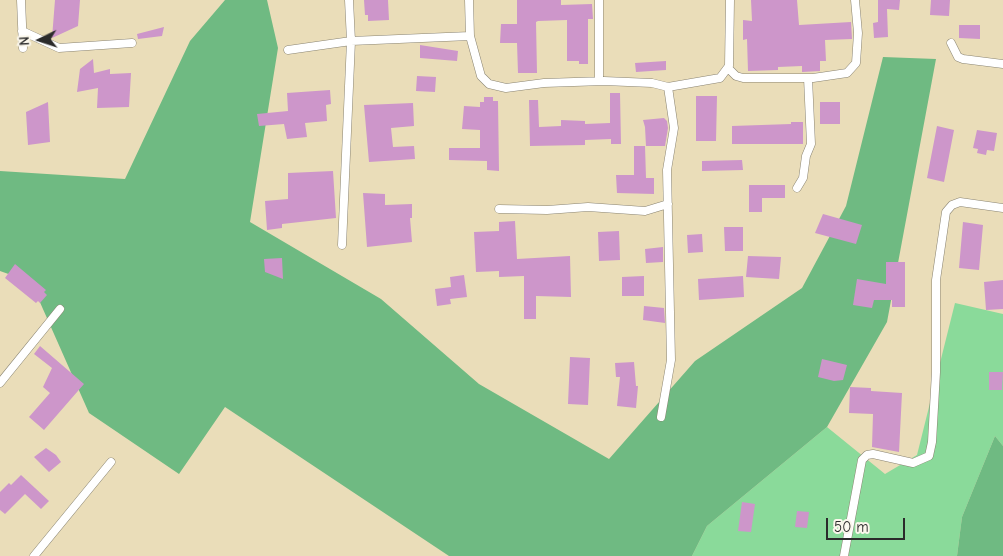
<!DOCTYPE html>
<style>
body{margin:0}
#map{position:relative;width:1003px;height:556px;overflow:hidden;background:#eaddb9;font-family:"Comic Neue",sans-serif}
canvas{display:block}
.north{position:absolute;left:15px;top:15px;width:50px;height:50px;-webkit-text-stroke:4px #fbf7ec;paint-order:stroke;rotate:266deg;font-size:14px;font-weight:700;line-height:20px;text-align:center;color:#2b2b2b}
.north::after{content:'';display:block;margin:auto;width:18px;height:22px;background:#2b2b2b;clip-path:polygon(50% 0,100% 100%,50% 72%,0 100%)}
.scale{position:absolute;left:826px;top:518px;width:79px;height:22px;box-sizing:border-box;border:2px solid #2b2b2b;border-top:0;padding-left:6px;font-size:15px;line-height:18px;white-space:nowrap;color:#2b2b2b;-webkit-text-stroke:4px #fbf7ec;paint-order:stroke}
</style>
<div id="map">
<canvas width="1003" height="556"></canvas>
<div class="north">N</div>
<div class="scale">50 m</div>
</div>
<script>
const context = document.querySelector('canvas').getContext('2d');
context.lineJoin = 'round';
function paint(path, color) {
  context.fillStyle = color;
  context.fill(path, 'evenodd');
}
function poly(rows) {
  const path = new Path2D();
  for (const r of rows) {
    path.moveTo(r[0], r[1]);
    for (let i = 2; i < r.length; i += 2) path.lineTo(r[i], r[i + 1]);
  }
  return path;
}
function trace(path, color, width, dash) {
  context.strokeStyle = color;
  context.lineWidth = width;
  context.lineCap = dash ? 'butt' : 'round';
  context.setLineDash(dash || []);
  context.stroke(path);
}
const green = poly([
 [955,303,1003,314,1003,446,995,436,962,517,957,556,692,556,707,526,827,427,885,474,917,455]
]);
const forest = poly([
 [225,0,267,0,278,48,250,222,381,299,479,384,609,459,695,361,802,288,846,206,883,57,936,59,887,322,827,427,707,526,692,556,449,556,225,407,179,474,89,413,31,282,0,271,0,171,125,179,190,41],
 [995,436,1003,446,1003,556,957,556,962,517]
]);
const building = poly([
 [55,0,80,0,78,26,52,38],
 [364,0,388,0,389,20,368,21,368,15,365,15],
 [517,0,561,0,561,5,592,4,593,19,588,19,588,64,579,64,579,61,567,61,567,20,538,21,536,22,537,73,518,73,517,43,500,43,501,24,517,24],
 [751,0,797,0,799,25,851,22,852,39,825,40,826,61,820,61,820,71,802,72,802,66,778,67,778,70,748,71,747,39,743,40,743,20,752,21],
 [878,0,900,0,899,10,887,9,888,37,874,38,873,23,878,22],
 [931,0,950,0,949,16,930,15],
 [959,25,980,25,980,39,959,38],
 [164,27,162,36,138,39,137,34],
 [420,45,458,51,457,61,420,58],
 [93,59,94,73,110,69,110,74,131,73,129,107,97,108,98,88,77,92,80,69],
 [666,61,666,70,636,72,635,63],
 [417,76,436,77,435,92,416,91],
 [330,90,331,104,326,105,327,121,305,123,307,137,287,139,284,124,259,126,257,114,288,111,287,93],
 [610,93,620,93,621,144,611,144,611,139,585,140,585,145,530,146,529,100,538,100,539,127,561,126,561,120,585,121,585,124,610,123],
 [696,96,717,96,716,141,696,141],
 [484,97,493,97,493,101,498,101,499,171,487,170,487,161,449,160,449,148,480,148,480,130,462,129,464,106,480,107,480,102,484,102],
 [48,102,50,142,28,145,26,112],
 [820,102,840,102,840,124,820,124],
 [413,103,414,126,391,128,393,147,414,146,415,159,369,162,364,105],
 [664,118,667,121,668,128,665,146,646,146,645,127,643,120],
 [791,122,803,122,803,144,732,144,732,126,791,124],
 [937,126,954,130,944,182,927,178],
 [977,130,997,133,994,151,987,150,986,155,977,153,978,149,973,148],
 [634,146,645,146,646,178,654,178,654,194,617,193,616,175,634,175],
 [742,160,743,170,702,171,702,161],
 [333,171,336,218,282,224,282,228,267,230,265,201,288,199,288,173],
 [749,185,785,185,785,198,762,198,762,212,749,212],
 [363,193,385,194,385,205,412,204,412,218,410,218,412,242,367,247],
 [823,214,862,225,856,244,815,233],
 [515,221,517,259,570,256,571,297,536,296,536,319,524,319,524,276,499,277,499,271,476,272,474,232,499,231,499,222],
 [963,222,983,225,979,270,959,268],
 [724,227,743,227,743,251,725,251],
 [619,231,620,260,599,261,598,232],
 [702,234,703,252,688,253,687,235],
 [663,247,663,262,646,263,645,249],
 [748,256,781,257,779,279,746,277],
 [282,258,283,279,265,272,264,259],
 [886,262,905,262,905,307,892,307,892,300,874,300,872,308,853,305,857,279,886,284],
 [15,264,46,290,44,292,47,295,40,303,38,301,36,303,5,278],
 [464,275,467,297,450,299,451,304,437,306,435,289,451,287,450,277],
 [644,276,644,296,622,296,622,277],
 [743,276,744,297,699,300,698,279],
 [1003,280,1003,309,986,310,984,282],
 [644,306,664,308,665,323,643,320],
 [40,346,84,384,44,430,29,417,50,393,43,387,52,368,34,354],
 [570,357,590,358,588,405,568,404],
 [822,359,847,365,843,380,834,381,818,377],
 [634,362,636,386,638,386,636,408,617,406,620,377,616,377,615,363],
 [989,372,1003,372,1002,390,989,390],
 [850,387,871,388,871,391,902,393,899,452,872,447,873,414,849,413],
 [46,448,56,455,61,462,49,472,34,457],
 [21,475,49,501,41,509,25,494,5,514,0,510,0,492,9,483,11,485],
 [742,502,755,504,751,532,738,531],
 [797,511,809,512,807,528,795,527]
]);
const street = poly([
 [21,0,23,48],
 [469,0,470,36,481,76,489,84,506,88,544,83,604,81,652,83,668,87,720,78,729,66,730,0],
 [599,0,599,81],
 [22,31,59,48,132,43],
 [951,43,958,57,963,59,1003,64],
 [288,50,351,41,470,36],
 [728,68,736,76,743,78,813,78,847,73,856,63,858,33,855,0],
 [797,188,803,178,806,156,811,144,808,78],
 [499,209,547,210,588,207,645,211,668,204],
 [342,245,351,41,349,0],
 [0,383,60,309],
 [661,417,671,360,667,170,674,128,668,87],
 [34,556,111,462],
 [844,556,862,460,867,455,873,454,913,463,929,456,932,442,936,372,936,280,946,212,952,205,960,202,1003,208]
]);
paint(green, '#8ada9a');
paint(forest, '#6fba82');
paint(building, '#cd96ca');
trace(street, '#8a8472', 9);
trace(street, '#fff', 8);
</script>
